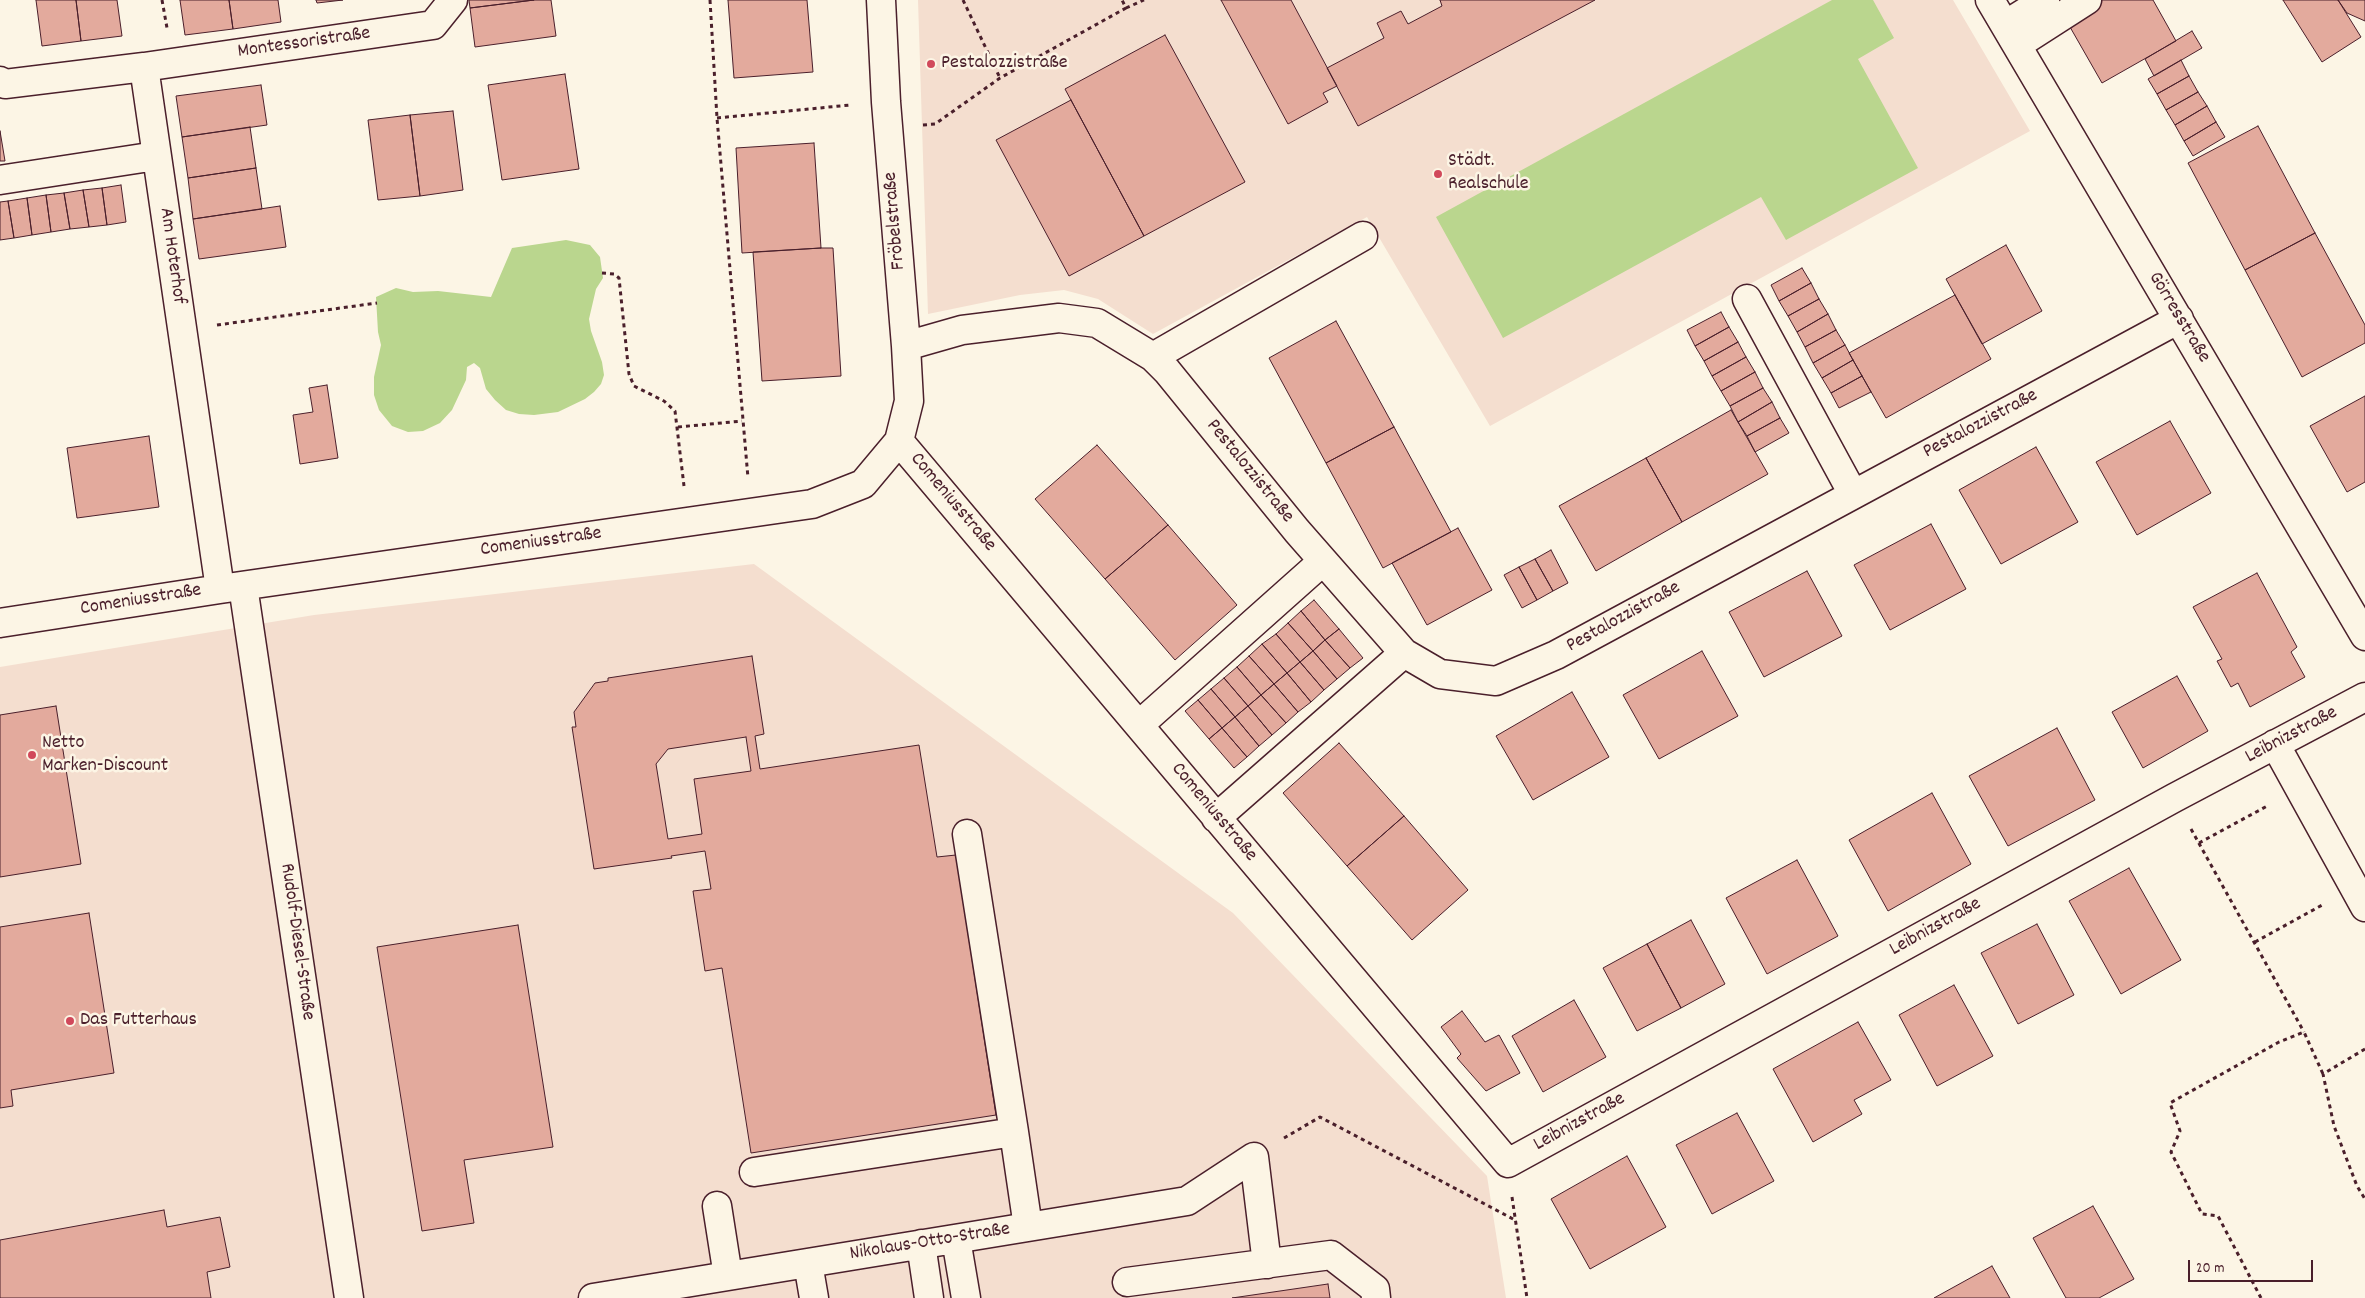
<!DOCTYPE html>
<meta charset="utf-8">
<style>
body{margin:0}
#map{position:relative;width:2365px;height:1298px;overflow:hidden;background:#fcf5e5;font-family:Dekko,sans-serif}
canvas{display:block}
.scale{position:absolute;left:2188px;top:1260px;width:125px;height:22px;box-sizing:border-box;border:2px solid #4a1f2b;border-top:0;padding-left:6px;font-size:15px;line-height:18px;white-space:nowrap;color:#4a1f2b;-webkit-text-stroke:4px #fcf5e5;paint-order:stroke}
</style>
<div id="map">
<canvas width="2365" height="1298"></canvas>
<div class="scale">20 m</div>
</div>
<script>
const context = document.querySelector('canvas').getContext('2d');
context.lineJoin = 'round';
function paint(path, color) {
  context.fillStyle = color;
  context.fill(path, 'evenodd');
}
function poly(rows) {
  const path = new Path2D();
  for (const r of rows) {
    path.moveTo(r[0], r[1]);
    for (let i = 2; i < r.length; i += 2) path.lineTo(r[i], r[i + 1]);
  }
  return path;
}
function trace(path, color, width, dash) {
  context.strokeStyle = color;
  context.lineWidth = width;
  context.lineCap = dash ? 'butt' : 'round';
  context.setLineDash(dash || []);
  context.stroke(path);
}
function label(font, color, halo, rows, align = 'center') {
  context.font = font + ' Dekko,sans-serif';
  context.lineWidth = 5;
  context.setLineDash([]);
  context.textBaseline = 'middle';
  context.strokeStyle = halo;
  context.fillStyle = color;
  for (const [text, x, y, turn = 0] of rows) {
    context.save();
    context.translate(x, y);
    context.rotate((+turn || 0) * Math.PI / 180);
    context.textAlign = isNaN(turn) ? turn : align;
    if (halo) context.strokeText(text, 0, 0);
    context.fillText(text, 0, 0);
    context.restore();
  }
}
const built = poly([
 [918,0,1953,0,2030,131,1490,426,1367,217,1153,334,1098,299,1064,290,1020,295,928,314],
 [754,564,1233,913,1487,1176,1506,1298,0,1298,0,667,314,615]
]);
const green = poly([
 [1832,0,1873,0,1894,38,1858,59,1918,168,1786,240,1761,197,1503,338,1436,217],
 [566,240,590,245,600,257,603,278,596,289,589,319,591,331,602,362,604,375,601,384,594,392,585,399,558,412,534,415,519,414,506,410,495,400,486,389,480,368,474,363,467,367,466,380,452,410,440,423,423,431,408,432,392,426,379,410,374,395,374,377,381,345,378,332,376,297,396,288,413,292,438,291,491,297,512,248]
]);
const building = poly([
 [36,0,76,0,81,41,42,46,36,0],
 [76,0,117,0,122,36,81,41,76,0],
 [180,0,229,0,233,29,185,35,180,0],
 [229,0,278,0,281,22,233,29,229,0],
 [316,0,343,0,317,3,316,0],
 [469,0,534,0,470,8,469,0],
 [534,0,551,0,556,36,475,47,470,8,534,0],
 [728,0,807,0,813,72,734,78,728,0],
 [1221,0,1291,0,1337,86,1323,93,1328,102,1288,124,1221,0],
 [1440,0,1595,0,1358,126,1327,68,1384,38,1377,23,1401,11,1408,24,1442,6,1440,0],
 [2100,0,2153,0,2176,41,2102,83,2066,20,2100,0],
 [2283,0,2338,0,2361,37,2322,62,2283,0],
 [2338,0,2365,0,2365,21,2347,13,2338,0],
 [2192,31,2202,48,2154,76,2145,59,2192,31],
 [1165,35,1245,182,1144,236,1065,89,1165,35],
 [2181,60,2189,76,2157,94,2148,79,2181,60],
 [565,74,579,169,502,180,488,85,565,74],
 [2189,76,2198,92,2166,110,2157,94,2189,76],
 [261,85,267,125,182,137,176,96,261,85],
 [2198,92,2207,106,2175,125,2166,110,2198,92],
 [1071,100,1144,236,1069,276,996,140,1071,100],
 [2207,106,2216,122,2184,141,2175,125,2207,106],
 [453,111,463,190,420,196,410,115,453,111],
 [410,115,420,196,378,200,368,120,410,115],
 [2216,122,2225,137,2193,156,2184,141,2216,122],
 [2258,126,2315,233,2245,270,2188,163,2258,126],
 [250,127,256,168,188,178,182,137,250,127],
 [0,131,5,161,0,161,0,131],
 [814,143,821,248,742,253,736,148,814,143],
 [256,168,262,209,193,219,188,178,256,168],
 [121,185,126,222,107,225,102,188,121,185],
 [102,188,107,225,89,227,83,190,102,188],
 [83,190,89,227,70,229,64,193,83,190],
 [64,193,70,229,51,232,46,195,64,193],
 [46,195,51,232,32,235,27,198,46,195],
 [27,198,32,235,14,238,8,201,27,198],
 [8,201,14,238,0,240,0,202,8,201],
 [280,206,286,247,199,259,193,219,280,206],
 [2315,233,2365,325,2365,343,2302,377,2245,270,2315,233],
 [2006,245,2042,311,1982,344,1946,279,2006,245],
 [821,248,833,248,841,376,762,381,753,252,821,248],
 [1802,268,1811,283,1779,301,1771,285,1802,268],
 [1811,283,1819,299,1788,316,1779,301,1811,283],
 [1955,295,1991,359,1886,418,1849,353,1955,295],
 [1819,299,1828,314,1797,332,1788,316,1819,299],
 [1721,312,1729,327,1695,346,1687,330,1721,312],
 [1828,314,1836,330,1805,347,1797,332,1828,314],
 [1336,321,1394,427,1326,463,1269,358,1336,321],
 [1729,327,1738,342,1704,361,1695,346,1729,327],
 [1836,330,1845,345,1813,363,1805,347,1836,330],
 [1738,342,1746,357,1712,376,1704,361,1738,342],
 [1845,345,1853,360,1822,378,1813,363,1845,345],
 [1746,357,1755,372,1721,391,1712,376,1746,357],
 [1853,360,1862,376,1831,393,1822,378,1853,360],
 [1755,372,1763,388,1730,406,1721,391,1755,372],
 [1862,376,1871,392,1839,408,1831,393,1862,376],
 [327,385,338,458,300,464,293,415,313,412,309,388,327,385],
 [1763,388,1772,402,1738,422,1730,406,1763,388],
 [2365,396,2365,482,2347,492,2310,426,2365,396],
 [1772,402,1780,418,1747,436,1738,422,1772,402],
 [1731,410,1768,474,1682,522,1646,458,1731,410],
 [1780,418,1789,433,1755,452,1747,436,1780,418],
 [2170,421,2211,493,2137,535,2096,462,2170,421],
 [1394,427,1451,532,1383,568,1326,463,1394,427],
 [149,436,159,507,77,518,67,448,149,436],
 [1097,445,1168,525,1105,579,1035,499,1097,445],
 [2036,447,2078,522,2001,564,1959,490,2036,447],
 [1646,458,1682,522,1596,571,1559,506,1646,458],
 [1931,524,1966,589,1890,630,1854,565,1931,524],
 [1168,525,1237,605,1175,660,1105,579,1168,525],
 [1458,528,1492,590,1427,625,1392,563,1458,528],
 [1551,550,1568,583,1553,591,1535,559,1551,550],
 [1535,559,1553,591,1537,600,1519,567,1535,559],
 [1519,567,1537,600,1522,608,1504,575,1519,567],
 [1807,571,1842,636,1764,677,1729,612,1807,571],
 [2257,573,2297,647,2291,652,2305,677,2250,707,2238,683,2231,687,2217,661,2222,659,2193,607,2257,573],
 [1314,600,1339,629,1325,640,1301,611,1314,600],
 [1301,611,1325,640,1313,651,1288,623,1301,611],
 [1288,623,1313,651,1300,662,1276,634,1288,623],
 [1339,629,1363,658,1350,668,1325,640,1339,629],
 [1276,634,1300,662,1287,673,1262,644,1276,634],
 [1325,640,1350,668,1337,679,1313,651,1325,640],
 [1262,644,1287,673,1274,684,1249,656,1262,644],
 [1313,651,1337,679,1324,690,1300,662,1313,651],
 [1702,651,1738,716,1659,759,1623,695,1702,651],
 [752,656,764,734,755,736,760,769,919,745,937,857,956,855,996,1115,751,1153,722,968,705,971,693,891,711,889,705,851,671,856,672,858,594,869,572,727,576,727,574,712,595,683,608,681,608,678,752,656],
 [746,737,751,771,694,779,702,834,668,839,656,764,668,749,746,737],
 [1249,656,1274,684,1261,695,1237,667,1249,656],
 [1300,662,1324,690,1311,702,1287,673,1300,662],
 [1237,667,1261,695,1248,706,1224,678,1237,667],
 [1287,673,1311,702,1298,712,1274,684,1287,673],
 [2177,676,2208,731,2143,768,2112,712,2177,676],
 [1224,678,1248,706,1235,717,1211,689,1224,678],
 [1274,684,1298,712,1286,723,1261,695,1274,684],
 [1211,689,1235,717,1222,728,1198,700,1211,689],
 [1572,692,1609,757,1533,800,1496,736,1572,692],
 [1261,695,1286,723,1272,735,1248,706,1261,695],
 [1198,700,1222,728,1209,739,1185,711,1198,700],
 [56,706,81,864,0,877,0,715,56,706],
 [1248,706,1272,735,1259,746,1235,717,1248,706],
 [1235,717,1259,746,1247,757,1222,728,1235,717],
 [1222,728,1247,757,1234,768,1209,739,1222,728],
 [2057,728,2095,800,2008,846,1969,776,2057,728],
 [1339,743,1404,816,1347,866,1283,793,1339,743],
 [1932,793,1971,864,1888,911,1849,840,1932,793],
 [1404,816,1468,890,1412,940,1347,866,1404,816],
 [1797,860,1838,936,1767,974,1726,898,1797,860],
 [2129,868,2181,960,2121,994,2069,901,2129,868],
 [89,913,114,1073,11,1090,13,1106,0,1108,0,927,89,913],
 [1691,920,1725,984,1681,1008,1647,944,1691,920],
 [2037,924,2074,995,2018,1024,1981,953,2037,924],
 [518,925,553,1147,464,1160,474,1223,422,1231,377,947,518,925],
 [1647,944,1681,1008,1637,1031,1603,968,1647,944],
 [1954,985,1993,1056,1937,1086,1899,1015,1954,985],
 [1574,1000,1606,1057,1543,1092,1512,1036,1574,1000],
 [1462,1011,1485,1042,1499,1035,1520,1073,1486,1091,1457,1058,1461,1054,1441,1027,1462,1011],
 [1858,1022,1891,1080,1854,1100,1862,1114,1813,1142,1773,1069,1858,1022],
 [1737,1113,1774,1181,1712,1214,1676,1145,1737,1113],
 [1627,1156,1666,1227,1590,1269,1551,1199,1627,1156],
 [2093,1206,2134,1279,2099,1298,2066,1298,2033,1238,2093,1206],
 [164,1210,167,1227,220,1217,230,1267,207,1272,211,1298,0,1298,0,1240,164,1210],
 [1992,1266,2010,1298,1934,1298,1992,1266],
 [1328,1284,1330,1298,1232,1298,1328,1284]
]);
const path = poly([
 [162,0,167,28],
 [710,0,717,118,748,478],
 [963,0,1000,78],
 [1126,8,1144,0],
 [717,118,850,105],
 [923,125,935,124,1000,78,1126,8,1122,0],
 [602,273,614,274,619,278,629,374,634,386,664,401,675,411,684,486],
 [217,325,377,303],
 [678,427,742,421],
 [2191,829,2304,1032],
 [2199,843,2269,805],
 [2255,942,2324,904],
 [2365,1049,2323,1074,2334,1126,2357,1186,2365,1199],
 [1284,1138,1320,1117,1515,1220],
 [1512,1197,1527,1298],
 [2261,1298,2218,1216,2202,1214,2171,1152,2180,1131,2170,1103,2279,1042,2304,1032,2323,1074]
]);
const minor = poly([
 [1990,0,2365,636],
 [2005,25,2045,0],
 [2017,45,2087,0],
 [144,67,433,25,453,0],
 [0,81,5,84,144,67,220,589],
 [0,180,156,156],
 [1747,299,1853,494],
 [906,346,962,330,1059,318,1097,323,1153,357,1167,371,1297,531,1404,653,1440,674,1496,681,1556,655,2179,319],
 [1153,357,1363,236],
 [899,441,1508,1163,2174,798,2365,697],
 [243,586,349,1298],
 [0,623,220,589,812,504,863,484,899,441,909,401,906,346,886,102,881,0],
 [1139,725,1323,561],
 [2275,744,2365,907],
 [1216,818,1404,653],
 [967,834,1014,1132],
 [754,1172,1014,1132,1028,1227],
 [717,1206,728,1276],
 [956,1239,966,1298],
 [921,1244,929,1298],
 [808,1263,814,1298],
 [1127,1282,1331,1255,1375,1289,1376,1298],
 [593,1298,1187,1201,1254,1157,1267,1264]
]);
const markers = [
 [931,64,5,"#d1495b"],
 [1438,174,5,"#d1495b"],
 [32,755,5,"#d1495b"],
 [70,1021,5,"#d1495b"]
];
const streetNames = [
 ["Montessoristraße",304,44,-8],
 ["Fröbelstraße",896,221,-95],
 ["Am Hoterhof",171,256,82],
 ["Görresstraße",2178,318,59],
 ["Pestalozzistraße",1981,425,-28],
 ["Pestalozzistraße",1249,472,51],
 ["Comeniusstraße",952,503,50],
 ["Comeniusstraße",541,543,-8],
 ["Comeniusstraße",141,601,-9],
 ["Pestalozzistraße",1624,618,-29],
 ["Leibnizstraße",2292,736,-28],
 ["Comeniusstraße",1213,813,50],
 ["Leibnizstraße",1936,928,-29],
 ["Rudolf-Diesel-Straße",296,942,82],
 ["Leibnizstraße",1580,1123,-29],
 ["Nikolaus-Otto-Straße",930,1243,-9]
];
const poiNames = [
 ["Pestalozzistraße",941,64],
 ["Städt.",1448,162],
 ["Realschule",1448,185],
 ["Netto",42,744],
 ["Marken-Discount",42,767],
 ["Das Futterhaus",80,1021]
];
paint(built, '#f4decf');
paint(green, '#bad68e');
paint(building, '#e3aa9d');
trace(building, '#4a1f2b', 1);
trace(minor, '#4a1f2b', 31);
trace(path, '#4a1f2b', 3, [4, 4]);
trace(minor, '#fcf5e5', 28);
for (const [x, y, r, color] of markers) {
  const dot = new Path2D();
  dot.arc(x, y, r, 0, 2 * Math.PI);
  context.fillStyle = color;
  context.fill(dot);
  trace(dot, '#fcf5e5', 2);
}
label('20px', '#4a1f2b', '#fcf5e5', streetNames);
label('20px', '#4a1f2b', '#fcf5e5', poiNames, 'left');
</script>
